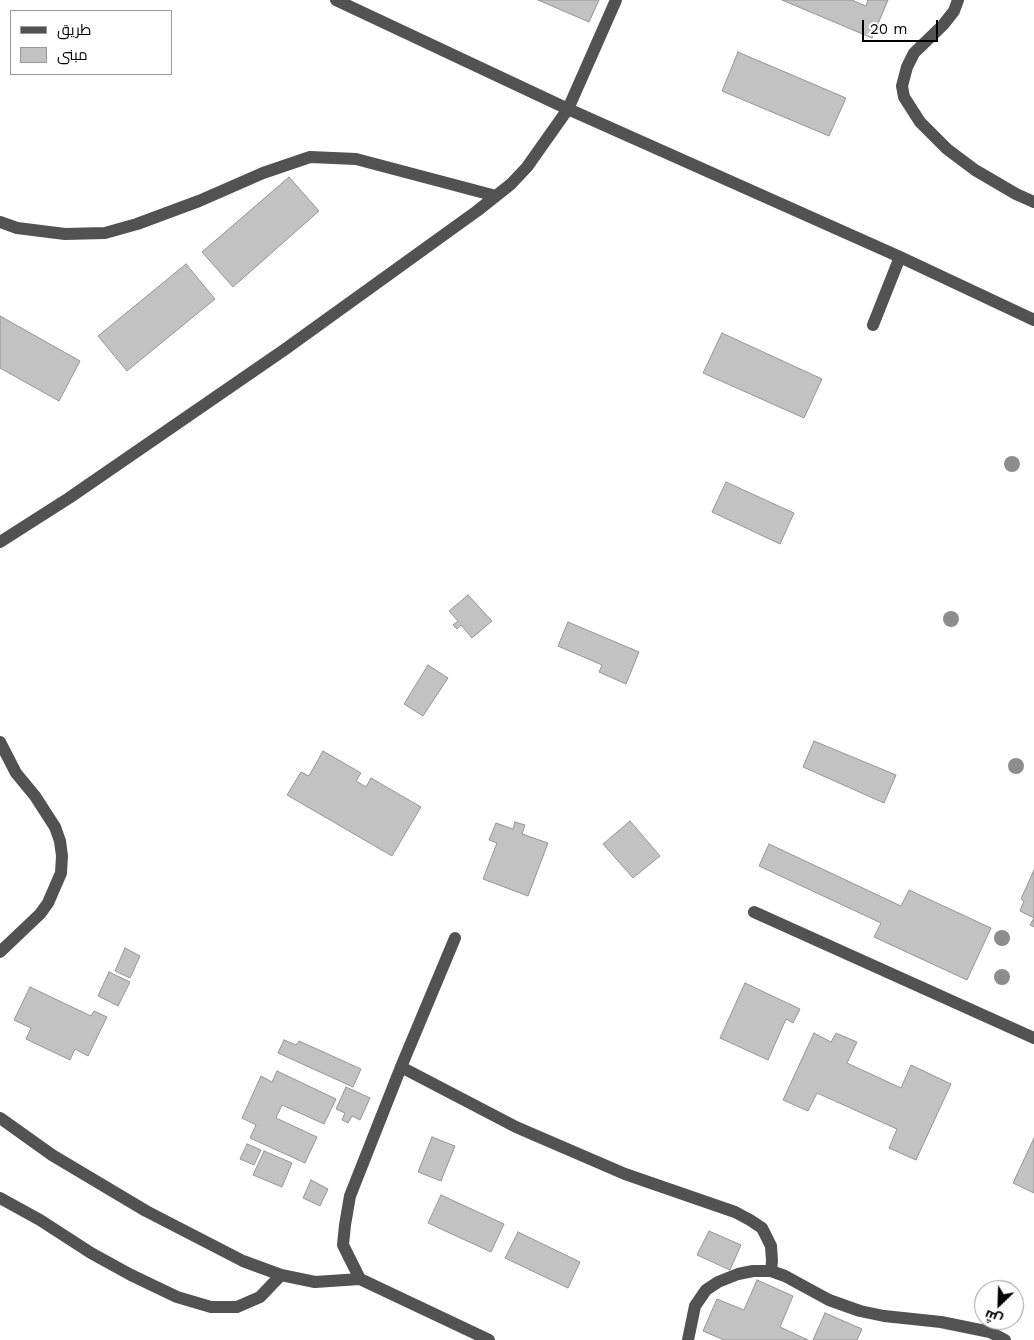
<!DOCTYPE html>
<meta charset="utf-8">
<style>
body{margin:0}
#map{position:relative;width:1034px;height:1340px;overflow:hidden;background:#fff;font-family:"Work Sans",Cairo,sans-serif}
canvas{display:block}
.legend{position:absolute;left:10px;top:10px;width:162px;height:65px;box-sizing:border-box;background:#fff;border:1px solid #999;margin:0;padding:6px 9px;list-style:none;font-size:15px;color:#000}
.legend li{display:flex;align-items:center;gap:10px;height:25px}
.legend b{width:25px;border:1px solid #999}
.north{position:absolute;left:974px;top:1280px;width:50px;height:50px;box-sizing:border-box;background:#fff;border:1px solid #999;border-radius:50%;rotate:204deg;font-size:14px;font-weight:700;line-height:20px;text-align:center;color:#000}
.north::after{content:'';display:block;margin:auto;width:18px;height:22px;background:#000;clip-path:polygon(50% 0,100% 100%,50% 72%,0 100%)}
.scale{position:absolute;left:862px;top:20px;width:76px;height:22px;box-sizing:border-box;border:2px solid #000;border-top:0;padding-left:6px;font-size:15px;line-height:18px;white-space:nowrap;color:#000;-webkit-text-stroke:4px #fff;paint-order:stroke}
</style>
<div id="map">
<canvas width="1034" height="1340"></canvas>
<ul class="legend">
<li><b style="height:6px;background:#525252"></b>طريق</li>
<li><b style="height:14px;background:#c2c2c2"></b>مبنى</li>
</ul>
<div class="north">ش</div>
<div class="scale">20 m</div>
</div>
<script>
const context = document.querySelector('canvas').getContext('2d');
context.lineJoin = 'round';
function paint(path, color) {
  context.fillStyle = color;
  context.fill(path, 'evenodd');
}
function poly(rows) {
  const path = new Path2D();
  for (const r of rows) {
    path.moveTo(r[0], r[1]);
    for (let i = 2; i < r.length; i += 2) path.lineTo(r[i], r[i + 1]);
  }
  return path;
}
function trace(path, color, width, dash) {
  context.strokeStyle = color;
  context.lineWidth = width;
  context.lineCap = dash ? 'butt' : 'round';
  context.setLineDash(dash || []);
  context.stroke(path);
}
const building = poly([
 [538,0,599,0,589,22,538,0],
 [782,0,852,0,866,6,868,0,888,0,872,38,782,0],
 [738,52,846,98,829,136,722,91,738,52],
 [289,177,319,211,233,287,202,252,289,177],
 [186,264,215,299,127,371,98,336,186,264],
 [0,316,80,361,59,401,0,368,0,316],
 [722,333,822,379,804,418,703,373,722,333],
 [726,482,794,513,780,544,712,512,726,482],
 [468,595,492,621,472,638,461,625,457,629,453,625,458,621,449,611,468,595],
 [568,622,639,652,626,684,599,672,602,665,558,646,568,622],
 [428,665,448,678,423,716,404,704,428,665],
 [814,741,896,775,884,803,803,767,814,741],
 [323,751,361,773,356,781,366,787,371,778,421,807,392,856,287,795,301,772,309,776,323,751],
 [630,821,660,856,633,878,603,844,630,821],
 [515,822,525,825,522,834,548,843,528,896,483,879,497,843,489,840,496,823,513,829,515,822],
 [769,844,901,906,909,890,991,928,967,980,874,937,881,923,759,866,769,844],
 [1034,870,1034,927,1030,925,1034,918,1020,911,1024,901,1021,899,1034,870],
 [125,948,140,956,130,978,115,971,125,948],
 [109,972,130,982,118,1006,98,996,109,972],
 [745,983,800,1009,793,1023,786,1019,768,1060,720,1038,745,983],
 [30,987,91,1016,94,1011,107,1017,88,1056,75,1049,70,1060,26,1039,31,1028,14,1020,30,987],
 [814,1033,831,1042,836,1033,857,1042,847,1063,901,1088,911,1065,951,1084,916,1160,889,1148,897,1129,817,1093,808,1111,783,1100,814,1033],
 [284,1040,296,1045,299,1041,361,1069,353,1087,278,1053,284,1040],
 [277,1071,336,1099,324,1124,282,1105,276,1118,317,1137,305,1163,250,1138,256,1125,242,1118,261,1076,272,1082,277,1071],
 [346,1087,370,1098,360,1120,352,1116,348,1123,342,1120,345,1113,336,1109,346,1087],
 [432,1137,455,1146,441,1181,418,1172,432,1137],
 [1034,1138,1034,1193,1013,1183,1034,1138],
 [247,1144,261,1150,254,1165,240,1159,247,1144],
 [264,1151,292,1163,282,1187,253,1175,264,1151],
 [311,1180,328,1189,320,1206,303,1198,311,1180],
 [441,1195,504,1224,491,1252,428,1223,441,1195],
 [709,1231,741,1245,730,1270,697,1255,709,1231],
 [518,1232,580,1262,568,1288,505,1258,518,1232],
 [757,1280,793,1296,780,1327,808,1340,724,1340,703,1331,717,1299,744,1310,757,1280],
 [825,1313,862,1329,857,1340,813,1340,825,1313]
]);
const minor = poly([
 [336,0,568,109,900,257,1034,320],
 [958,0,954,11,943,25,914,53,907,67,902,86,904,97,920,122,947,149,975,170,1016,194,1034,202],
 [0,222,17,228,65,234,105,233,137,224,199,201,263,173,310,157,356,159,496,196],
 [873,325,900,257],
 [0,542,69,498,284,350,477,211,511,184,527,167,568,109,616,0],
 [0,742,16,773,35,796,55,827,60,841,62,856,61,873,48,903,40,914,0,952],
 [754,912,1034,1038],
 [401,1067,516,1127,625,1174,735,1212,750,1220,762,1228,771,1246,772,1261,771,1271],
 [0,1118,52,1155,146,1211,243,1261,281,1275,315,1282,360,1279,489,1340],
 [0,1198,40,1220,91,1253,131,1275,177,1297,211,1307,237,1307,260,1297,281,1275],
 [360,1279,343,1245,345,1225,350,1196,401,1067,455,938],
 [688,1340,695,1306,706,1290,718,1282,738,1274,753,1271,771,1271,785,1276,829,1300,860,1311,884,1316,941,1322,990,1332,1005,1340]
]);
const trees = [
 [1012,464],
 [951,619],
 [1016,766],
 [1002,938],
 [1002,977]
];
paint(building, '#c2c2c2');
trace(building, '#969696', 1);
trace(minor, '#525252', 12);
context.fillStyle = '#8d8d8d';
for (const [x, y] of trees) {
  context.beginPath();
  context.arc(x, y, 8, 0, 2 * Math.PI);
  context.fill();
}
</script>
